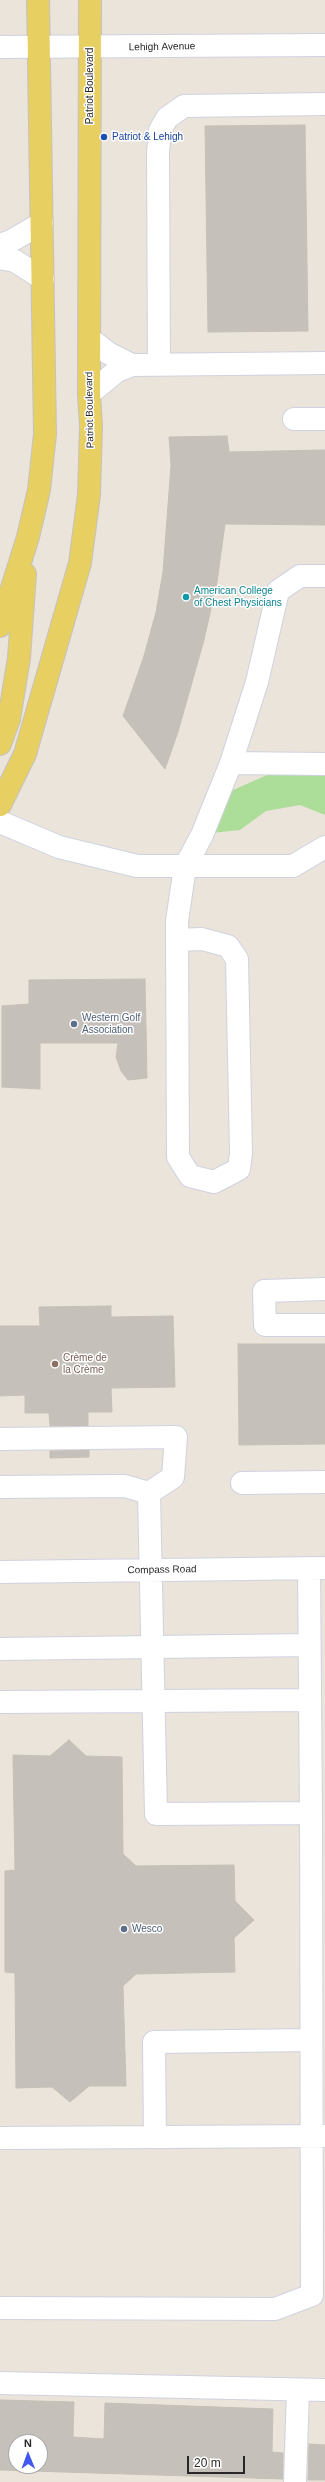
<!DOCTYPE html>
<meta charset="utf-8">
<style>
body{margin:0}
#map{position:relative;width:325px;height:2482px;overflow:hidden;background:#eae4da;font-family:Helvetica,sans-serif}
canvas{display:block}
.north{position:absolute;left:8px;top:2434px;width:40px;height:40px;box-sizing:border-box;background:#fff;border:1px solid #a9a9a9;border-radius:50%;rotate:359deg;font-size:11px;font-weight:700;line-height:16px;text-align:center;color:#282828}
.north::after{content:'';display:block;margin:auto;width:14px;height:18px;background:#4259ef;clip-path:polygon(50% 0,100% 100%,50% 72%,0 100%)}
.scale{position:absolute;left:187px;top:2456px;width:58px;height:18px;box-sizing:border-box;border:2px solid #282828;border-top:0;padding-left:5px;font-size:12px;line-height:14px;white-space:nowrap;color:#282828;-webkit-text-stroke:3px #fff;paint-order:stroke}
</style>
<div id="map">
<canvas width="325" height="2482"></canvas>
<div class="north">N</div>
<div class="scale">20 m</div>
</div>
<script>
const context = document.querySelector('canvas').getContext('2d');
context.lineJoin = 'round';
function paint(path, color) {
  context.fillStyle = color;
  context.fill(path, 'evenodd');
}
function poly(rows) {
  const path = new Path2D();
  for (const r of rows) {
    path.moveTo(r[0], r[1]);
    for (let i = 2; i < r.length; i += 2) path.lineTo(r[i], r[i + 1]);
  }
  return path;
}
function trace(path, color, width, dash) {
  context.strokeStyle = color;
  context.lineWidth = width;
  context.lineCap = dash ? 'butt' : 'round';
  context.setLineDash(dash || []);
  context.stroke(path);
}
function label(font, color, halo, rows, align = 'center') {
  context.font = font + ' Helvetica,sans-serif';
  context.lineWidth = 3;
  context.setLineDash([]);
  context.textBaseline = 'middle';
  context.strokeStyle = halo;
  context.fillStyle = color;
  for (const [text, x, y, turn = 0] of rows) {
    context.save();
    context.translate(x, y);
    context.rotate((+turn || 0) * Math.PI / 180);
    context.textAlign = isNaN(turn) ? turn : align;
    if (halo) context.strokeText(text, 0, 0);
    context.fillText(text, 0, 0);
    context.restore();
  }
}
const green = poly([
 [274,772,325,773,325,815,300,805,266,811,240,830,212,833,233,790]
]);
const building = poly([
 [305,125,308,331,208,332,205,126,305,125],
 [227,436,229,452,325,450,325,525,225,524,217,582,204,640,178,732,165,769,123,716,144,656,156,612,163,572,171,465,169,437,227,436],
 [145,979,147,1078,128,1080,121,1071,116,1057,118,1043,40,1043,40,1089,2,1087,2,1006,29,1004,29,980,145,979],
 [111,1306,111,1317,173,1316,175,1387,111,1388,112,1412,88,1412,88,1426,50,1426,49,1413,25,1413,25,1395,0,1396,0,1326,40,1326,39,1307,111,1306],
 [238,1344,325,1344,325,1444,239,1445,238,1344],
 [89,1450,89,1457,50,1458,50,1451,89,1450],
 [69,1740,86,1756,122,1757,123,1854,136,1866,234,1865,235,1901,254,1920,234,1938,235,1972,136,1974,123,1986,126,2086,89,2086,70,2102,52,2087,16,2088,15,1973,5,1972,5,1871,15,1870,13,1755,50,1756,69,1740],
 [0,2400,74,2402,73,2437,104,2439,105,2403,273,2409,272,2452,283,2453,283,2479,0,2470,0,2400],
 [16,2442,40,2442,40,2466,16,2466,16,2442],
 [309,2444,325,2445,325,2480,308,2480,309,2444]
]);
const minor = poly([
 [0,47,325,45],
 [0,245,11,241,42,223],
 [0,258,15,261,43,279],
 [159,364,158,152,160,130,167,118,184,106,325,104],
 [132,365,325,363],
 [89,394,117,371,132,365,108,353,90,339],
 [294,419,325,419],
 [231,763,325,764],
 [0,822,59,847,137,866,293,866,325,847],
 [177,940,202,939,228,946,237,959,241,1153,239,1169,214,1182,190,1176,178,1157,177,940,177,921,185,867,202,835,231,763,257,682,278,591,300,576,325,576],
 [325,1289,264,1291,265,1325,325,1325],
 [0,1439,176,1437,173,1477,149,1493,156,1814,311,1813,309,1568],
 [242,1483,325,1482],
 [0,1487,125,1486,149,1493],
 [0,1572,325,1568],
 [0,1649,309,1645],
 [0,1702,309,1700],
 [155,2137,154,2042,311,2040],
 [0,2138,325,2136],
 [0,2308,275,2309,312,2295,311,1813],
 [0,2383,325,2390],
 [295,2482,298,2390]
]);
const major = poly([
 [0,626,28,537,39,490,45,434,38,0],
 [0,744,9,719,19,658,25,574],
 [0,805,25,754,80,563,89,495,91,426,89,394,90,0]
]);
const markers = [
 [104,137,4,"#1a4fb4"],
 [186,597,4,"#0f9aa8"],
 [74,1024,4,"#5c6f8a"],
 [55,1364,4,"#8d6e63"],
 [124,1929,4,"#5c6f8a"]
];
const streetNames = [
 ["Lehigh Avenue",162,47,-1],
 ["Patriot Boulevard",90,86,-90],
 ["Patriot Boulevard",90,410,-91],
 ["Compass Road",162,1570,-1]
];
const transitNames = [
 ["Patriot & Lehigh",112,137]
];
const cultureNames = [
 ["American College",194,591],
 ["of Chest Physicians",194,603]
];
const serviceNames = [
 ["Western Golf",82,1018],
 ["Association",82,1030],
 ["Wesco",132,1929]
];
const educationNames = [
 ["Crème de",63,1358],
 ["la Crème",63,1370]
];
paint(green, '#adde99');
paint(building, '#c5c1ba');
trace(building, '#c5c0b4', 1);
trace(minor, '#d0d2e0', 24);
trace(major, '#c3c3c3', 24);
trace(minor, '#fff', 22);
trace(major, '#e8cf61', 22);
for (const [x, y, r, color] of markers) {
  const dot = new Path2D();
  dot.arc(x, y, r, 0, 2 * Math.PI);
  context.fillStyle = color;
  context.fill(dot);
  trace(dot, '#fff', 1.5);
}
label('10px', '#282828', '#fff', streetNames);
label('10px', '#164399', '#fff', transitNames, 'left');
label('10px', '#0d838f', '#fff', cultureNames, 'left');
label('10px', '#4e5e75', '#fff', serviceNames, 'left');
label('10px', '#785e54', '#fff', educationNames, 'left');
</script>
